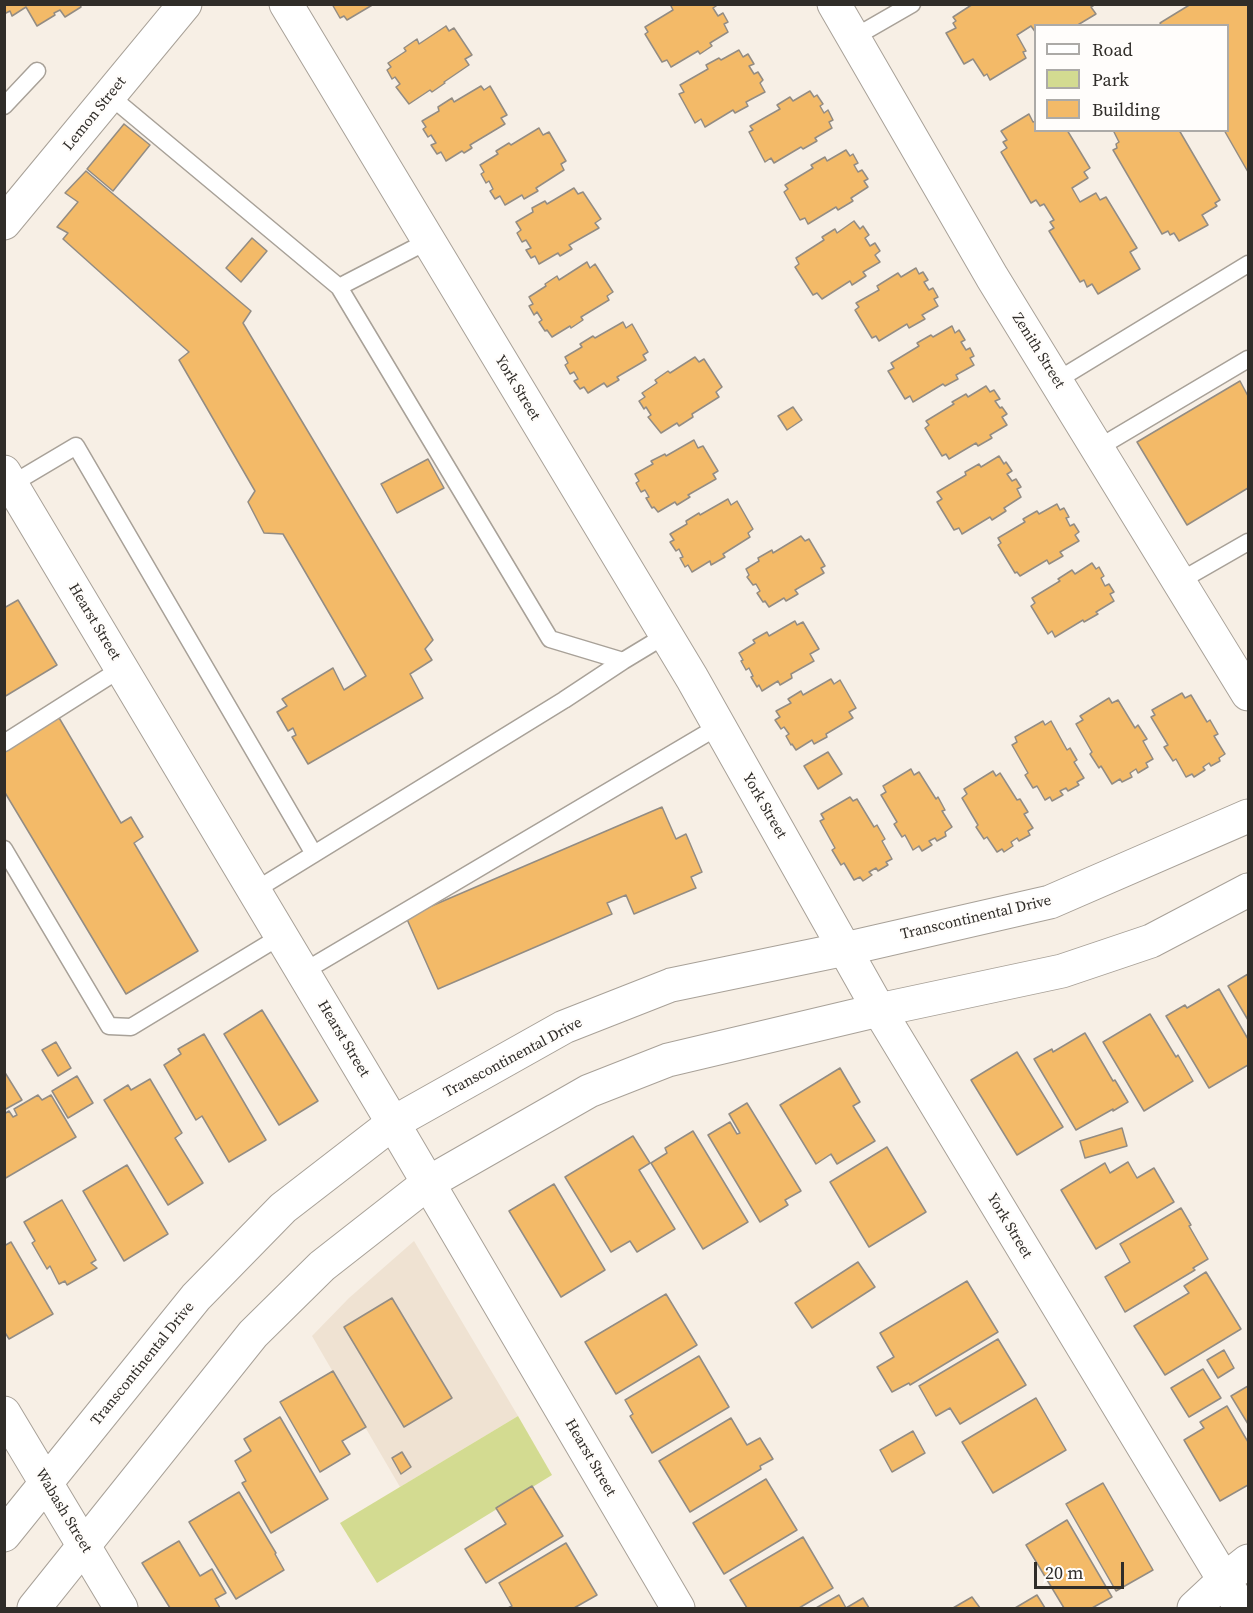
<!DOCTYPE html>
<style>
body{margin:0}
#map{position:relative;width:1253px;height:1613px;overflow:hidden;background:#f7efe5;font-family:"Source Serif 4",serif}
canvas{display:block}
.frame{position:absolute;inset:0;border:6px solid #302d29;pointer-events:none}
.legend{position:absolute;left:1034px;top:24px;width:195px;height:108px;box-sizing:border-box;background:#fffdfb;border:2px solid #acaaa7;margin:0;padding:8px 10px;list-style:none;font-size:18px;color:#302d29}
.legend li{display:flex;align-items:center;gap:12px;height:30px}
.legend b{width:30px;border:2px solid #acaaa7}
.scale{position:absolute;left:1034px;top:1562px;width:90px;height:27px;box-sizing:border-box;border:3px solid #302d29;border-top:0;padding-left:8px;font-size:18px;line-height:21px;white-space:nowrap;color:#302d29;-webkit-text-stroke:4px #fffdfb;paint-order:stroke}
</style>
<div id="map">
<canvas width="1253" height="1613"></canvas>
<div class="frame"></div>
<ul class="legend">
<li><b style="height:8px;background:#fff"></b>Road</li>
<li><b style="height:16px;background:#d3db91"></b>Park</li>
<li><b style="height:16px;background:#f3ba68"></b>Building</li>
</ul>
<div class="scale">20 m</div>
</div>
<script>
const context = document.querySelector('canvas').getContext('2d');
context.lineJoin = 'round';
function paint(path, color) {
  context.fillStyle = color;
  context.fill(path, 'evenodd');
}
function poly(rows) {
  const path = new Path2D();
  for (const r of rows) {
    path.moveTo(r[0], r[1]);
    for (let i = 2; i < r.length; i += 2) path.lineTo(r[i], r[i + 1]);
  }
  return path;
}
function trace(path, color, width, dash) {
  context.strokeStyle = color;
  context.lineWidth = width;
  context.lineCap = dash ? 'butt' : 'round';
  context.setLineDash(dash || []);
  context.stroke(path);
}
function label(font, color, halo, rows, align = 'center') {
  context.font = font + ' "Source Serif 4",serif';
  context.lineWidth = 5;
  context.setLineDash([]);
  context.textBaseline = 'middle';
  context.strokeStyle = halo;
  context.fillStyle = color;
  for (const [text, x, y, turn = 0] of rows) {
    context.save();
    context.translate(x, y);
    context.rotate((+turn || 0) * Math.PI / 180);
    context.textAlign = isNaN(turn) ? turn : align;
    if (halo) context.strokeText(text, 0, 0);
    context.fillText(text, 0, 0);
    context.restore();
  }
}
const built = poly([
 [414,1241,518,1416,400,1487,312,1336,349,1298]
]);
const green = poly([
 [518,1416,552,1475,377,1583,340,1523]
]);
const building = poly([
 [4,4,80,4,81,7,65,17,60,10,54,13,55,15,37,26,26,7,12,16,10,11,4,14,4,4],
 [332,4,374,4,347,20,344,16,340,18,332,4],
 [673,4,719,4,713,8,718,16,723,13,728,22,724,24,728,32,710,43,712,46,700,54,698,51,671,67,667,60,662,62,645,34,648,32,645,27,673,10,671,6,673,4],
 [973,4,1096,4,1091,7,1096,14,1076,26,1036,26,1036,33,1031,26,1017,35,1026,51,1023,52,1026,58,990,80,987,74,984,76,973,59,964,64,946,33,956,28,953,23,956,21,953,17,973,4],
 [1191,4,1248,4,1248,172,1224,130,1228,130,1228,26,1162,26,1160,23,1191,4],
 [446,26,449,31,454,28,472,55,465,59,469,65,444,82,445,83,432,92,430,90,409,104,396,87,400,84,395,77,392,79,387,70,391,67,388,63,406,51,404,48,417,39,419,44,446,26],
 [739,50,743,57,748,54,754,64,749,66,754,74,758,72,763,80,760,83,765,92,746,102,748,106,735,113,733,110,705,127,701,119,695,123,679,94,684,92,680,85,708,69,706,65,719,58,721,60,739,50],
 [481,86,484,90,490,86,507,115,501,118,505,124,470,145,472,148,464,153,462,151,446,161,441,152,437,154,431,145,436,143,431,135,428,137,423,129,426,127,422,121,439,111,438,107,452,98,454,102,481,86],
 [810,91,814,97,817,95,823,104,820,106,824,113,828,110,833,120,829,122,832,128,815,138,817,141,803,149,801,147,774,163,771,158,765,162,749,132,753,130,750,126,780,109,777,105,790,97,793,101,810,91],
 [1029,114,1033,122,1036,121,1036,130,1067,130,1090,168,1084,172,1088,178,1072,188,1080,202,1096,193,1100,200,1106,197,1137,248,1130,252,1140,269,1098,294,1092,284,1087,287,1084,280,1080,282,1049,231,1054,228,1050,222,1054,220,1044,204,1040,206,1036,200,1031,203,1001,152,1007,148,1003,142,1007,140,1001,131,1029,114],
 [124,124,150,145,113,191,87,169,124,124],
 [539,128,543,135,549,132,566,161,561,164,564,170,536,188,538,191,524,199,522,195,505,205,500,196,495,199,490,191,493,189,489,181,486,183,481,174,484,172,480,165,498,154,496,151,509,143,511,145,539,128],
 [1117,130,1179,130,1220,200,1215,203,1217,206,1202,215,1208,225,1179,241,1174,233,1170,235,1168,231,1162,234,1113,150,1117,148,1116,144,1119,142,1114,132,1117,130],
 [846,150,850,156,853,154,858,163,854,165,858,172,862,170,868,179,864,181,868,187,851,198,853,201,838,210,836,207,808,224,805,218,800,220,784,192,788,189,785,185,813,168,811,165,825,157,827,161,846,150],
 [86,171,251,311,243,323,433,640,425,649,432,660,410,674,423,698,308,764,292,737,296,735,293,728,288,731,277,712,287,706,282,699,333,668,344,690,366,676,283,534,264,533,248,502,255,491,179,360,189,352,63,239,68,233,57,227,78,202,65,193,86,171],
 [574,188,578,194,583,192,601,219,595,223,599,228,569,245,572,249,560,256,558,253,539,264,535,256,531,258,526,250,531,248,526,240,522,242,517,233,521,230,516,222,533,212,532,208,545,201,547,204,574,188],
 [854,221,860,229,863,226,869,235,865,238,870,246,875,243,880,251,875,255,880,262,863,272,866,276,852,285,850,281,822,299,817,293,813,295,795,267,799,264,796,258,824,240,822,237,835,229,837,233,854,221],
 [252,238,267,251,241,282,226,268,252,238],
 [587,262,590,268,595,264,613,292,607,296,609,300,581,317,583,320,571,328,570,326,552,337,547,330,545,331,539,322,542,320,537,312,534,315,529,306,533,304,529,297,546,286,545,284,557,276,559,280,587,262],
 [916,268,919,274,923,272,928,280,924,282,929,290,933,288,938,297,934,299,938,306,922,315,925,319,909,328,907,324,879,341,876,336,872,338,855,310,859,307,856,303,879,290,877,286,898,273,901,277,916,268],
 [623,322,626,328,632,324,648,352,643,355,646,360,617,377,619,380,607,387,604,383,588,393,584,387,580,389,574,381,578,379,574,372,570,374,565,365,568,363,565,357,582,347,580,344,593,336,595,338,623,322],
 [952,326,955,333,959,330,965,340,961,342,966,350,970,348,974,356,970,358,974,365,956,375,958,379,945,386,943,384,913,402,910,396,905,399,888,371,894,368,891,363,919,346,917,343,931,335,933,337,952,326],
 [695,357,699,362,704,359,722,387,716,392,719,397,692,414,693,417,679,426,677,423,661,433,648,417,651,415,646,407,644,409,639,401,645,397,642,393,657,383,655,380,668,371,670,373,695,357],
 [1240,381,1248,396,1248,488,1187,525,1137,442,1240,381],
 [986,386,990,392,994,390,1000,399,995,401,1000,408,1002,407,1007,414,1002,417,1007,425,990,435,992,438,978,446,976,443,949,459,946,454,942,456,925,428,929,425,926,421,954,404,952,402,966,394,968,397,986,386],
 [793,407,802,420,787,430,778,416,793,407],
 [694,440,698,448,703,446,718,471,713,474,716,479,688,495,690,497,677,505,675,502,658,512,654,507,652,508,646,498,649,497,645,490,641,492,636,483,639,481,635,474,653,464,651,461,665,454,666,456,694,440],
 [999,456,1004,464,1006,462,1012,471,1007,474,1012,481,1016,479,1021,487,1017,489,1021,497,1004,508,1006,511,992,520,990,517,962,534,959,528,954,530,937,502,942,499,937,492,966,475,965,472,979,464,981,467,999,456],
 [428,459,444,488,397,513,381,484,428,459],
 [728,499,731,505,737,501,753,529,748,533,750,537,723,554,725,557,711,565,710,561,692,572,688,565,685,567,680,558,683,557,679,549,676,551,670,542,674,540,670,534,687,524,686,521,699,513,700,515,728,499],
 [1057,504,1060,510,1064,508,1069,517,1066,518,1070,526,1074,524,1079,532,1075,535,1079,541,1060,552,1063,556,1049,564,1047,560,1020,576,1017,572,1015,573,998,545,1001,543,998,538,1025,522,1023,519,1037,511,1039,514,1057,504],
 [801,536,805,541,809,539,825,566,821,568,824,573,795,590,798,594,786,601,784,598,769,607,765,601,763,602,757,593,760,591,756,584,753,585,747,577,749,575,746,569,759,561,758,558,772,550,773,553,801,536],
 [1092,563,1096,569,1099,567,1104,576,1101,578,1105,586,1109,584,1114,592,1110,594,1114,601,1096,612,1098,614,1084,622,1083,620,1055,637,1052,631,1048,634,1031,606,1035,603,1032,598,1060,581,1058,579,1072,570,1075,574,1092,563],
 [18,600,57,665,4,697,4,608,18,600],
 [795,621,797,625,803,622,819,649,810,654,814,661,791,674,792,678,780,685,778,681,762,691,759,685,757,687,751,677,753,676,749,668,746,670,741,661,743,660,739,653,755,643,753,640,767,632,769,636,795,621],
 [831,679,834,684,840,680,856,708,849,712,853,718,826,734,827,737,814,744,812,740,796,750,792,744,791,745,786,736,789,734,784,727,781,729,775,720,780,717,776,711,791,703,788,699,801,691,803,695,831,679],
 [1182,693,1185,698,1191,695,1207,722,1210,720,1218,734,1214,736,1225,754,1219,758,1220,761,1211,766,1209,763,1203,767,1205,770,1194,777,1192,774,1186,777,1176,759,1173,761,1164,747,1168,745,1151,717,1155,715,1152,710,1182,693],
 [1109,698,1112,703,1118,700,1135,728,1138,725,1147,739,1143,741,1153,759,1146,763,1148,767,1138,773,1136,769,1130,773,1132,777,1122,782,1120,779,1112,784,1101,766,1099,768,1090,754,1092,752,1076,724,1083,720,1080,716,1109,698],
 [58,716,121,823,131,817,143,837,134,843,198,951,126,994,4,791,4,748,58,716],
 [1043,721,1045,725,1051,721,1067,750,1070,748,1077,760,1074,762,1084,778,1077,782,1079,785,1068,791,1066,788,1060,791,1063,795,1052,801,1050,797,1045,800,1037,786,1033,788,1025,775,1028,773,1012,745,1017,742,1015,737,1043,721],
 [828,752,842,774,818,789,804,766,828,752],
 [911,769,914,775,919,772,936,799,938,797,945,810,942,811,952,827,945,832,946,836,937,841,935,838,929,841,932,845,922,851,919,846,913,850,905,835,902,837,894,824,897,822,881,795,886,792,883,786,911,769],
 [993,771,996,776,1000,773,1017,800,1020,799,1028,812,1024,814,1033,828,1028,831,1030,835,1019,841,1017,838,1011,842,1013,846,1004,852,1002,849,997,852,987,837,984,839,976,827,978,825,962,798,967,794,964,789,993,771],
 [850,797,853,801,857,799,874,827,877,825,885,839,882,841,892,859,886,862,888,865,878,871,876,868,869,872,872,875,863,881,860,877,854,880,844,863,841,865,832,850,835,848,820,821,824,819,821,814,850,797],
 [662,807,676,839,686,834,702,872,691,877,696,888,634,914,626,895,607,903,612,914,438,989,406,917,662,807],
 [1248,974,1248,1020,1228,986,1248,974],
 [1219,989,1248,1039,1248,1065,1209,1088,1166,1016,1185,1005,1187,1008,1219,989],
 [262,1010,318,1101,279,1125,224,1034,262,1010],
 [1150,1014,1176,1057,1178,1055,1193,1081,1144,1111,1103,1042,1150,1014],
 [1085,1033,1113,1081,1115,1080,1128,1102,1113,1111,1113,1109,1076,1130,1034,1059,1052,1049,1053,1052,1085,1033],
 [204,1034,266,1140,229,1162,202,1116,196,1120,164,1065,181,1054,178,1049,204,1034],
 [56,1042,71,1068,58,1076,42,1050,56,1042],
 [1017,1052,1063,1127,1017,1155,971,1080,1017,1052],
 [840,1068,860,1102,853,1106,875,1141,837,1164,831,1154,816,1164,780,1105,840,1068],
 [4,1071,22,1100,4,1110,4,1071],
 [77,1076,93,1103,68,1118,52,1091,77,1076],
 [150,1079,182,1133,175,1138,203,1183,168,1205,104,1100,128,1085,131,1090,150,1079],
 [38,1095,42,1100,51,1095,76,1137,4,1179,4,1114,9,1111,13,1117,17,1115,14,1109,38,1095],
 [747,1103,801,1191,785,1200,788,1205,760,1222,708,1135,730,1122,737,1134,740,1133,729,1114,747,1103],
 [1122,1128,1127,1146,1085,1158,1080,1141,1122,1128],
 [693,1131,748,1222,703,1249,651,1163,667,1153,665,1148,693,1131],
 [633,1136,650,1163,639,1170,675,1229,637,1252,630,1241,611,1252,565,1177,633,1136],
 [887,1147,926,1212,869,1247,830,1182,887,1147],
 [1128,1162,1137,1178,1154,1168,1174,1202,1096,1249,1061,1190,1105,1163,1110,1173,1128,1162],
 [127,1165,168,1234,124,1261,83,1191,127,1165],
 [554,1184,605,1270,561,1297,509,1211,554,1184],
 [62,1200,96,1260,91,1263,97,1268,67,1285,65,1281,59,1284,50,1266,47,1269,32,1243,35,1241,24,1222,62,1200],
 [1181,1208,1191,1225,1189,1226,1208,1259,1193,1268,1195,1270,1125,1312,1105,1277,1130,1262,1120,1244,1181,1208],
 [11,1242,53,1314,9,1339,4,1331,4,1246,11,1242],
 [858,1262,875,1287,812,1328,795,1303,858,1262],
 [1206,1272,1241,1329,1165,1375,1134,1326,1189,1293,1184,1286,1206,1272],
 [967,1281,998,1332,910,1385,909,1383,892,1392,877,1367,894,1357,880,1333,967,1281],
 [666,1294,697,1345,616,1394,585,1342,666,1294],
 [392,1298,452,1398,404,1427,344,1327,392,1298],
 [998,1339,1026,1385,960,1424,950,1408,936,1416,919,1386,998,1339],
 [1224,1350,1234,1368,1218,1378,1207,1360,1224,1350],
 [699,1356,729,1407,652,1453,630,1416,633,1414,625,1400,699,1356],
 [1203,1369,1221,1398,1189,1417,1171,1388,1203,1369],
 [333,1371,366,1427,342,1441,350,1454,320,1472,280,1402,333,1371],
 [1248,1386,1248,1424,1231,1396,1248,1386],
 [1036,1398,1066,1450,993,1493,962,1442,1036,1398],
 [1227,1406,1248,1442,1248,1485,1220,1501,1184,1440,1204,1428,1200,1422,1227,1406],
 [280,1417,328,1499,271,1533,242,1483,246,1481,235,1461,251,1451,244,1439,280,1417],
 [731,1418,747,1445,760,1438,773,1459,760,1466,761,1469,690,1512,659,1461,731,1418],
 [913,1431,925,1453,892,1472,880,1450,913,1431],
 [402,1452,411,1467,401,1474,392,1458,402,1452],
 [766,1479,797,1530,724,1574,693,1523,766,1479],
 [1103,1483,1153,1570,1116,1591,1066,1504,1103,1483],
 [532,1486,563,1536,486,1583,465,1549,506,1524,496,1508,532,1486],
 [239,1492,276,1553,275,1554,284,1570,236,1599,189,1522,239,1492],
 [1067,1520,1112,1597,1092,1608,1064,1608,1026,1545,1067,1520],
 [803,1537,833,1588,799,1608,747,1608,730,1580,803,1537],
 [179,1541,200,1576,212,1569,226,1593,215,1599,220,1608,170,1608,142,1563,179,1541],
 [566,1543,597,1595,574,1608,508,1608,512,1606,499,1583,566,1543],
 [839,1595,846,1608,863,1598,869,1608,816,1608,839,1595],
 [1037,1595,1045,1608,1015,1608,1037,1595],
 [972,1597,980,1608,953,1608,972,1597]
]);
const service = poly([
 [853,38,912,4],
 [110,96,339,287,550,639,623,661,666,635],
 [4,106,37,71],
 [339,287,428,241],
 [1056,381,1248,264],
 [1098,448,1248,359],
 [12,484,76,446,314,854],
 [1180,581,1248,542],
 [4,743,122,668],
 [4,849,109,1026,131,1027,281,936],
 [254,891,564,700,623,661],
 [303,972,719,726]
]);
const minor = poly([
 [286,4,692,678,879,1010,1241,1608],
 [834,4,992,277,1248,694],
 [4,223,185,4],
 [4,472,393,1123,678,1608],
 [4,1413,121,1608],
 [1194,1608,1224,1580,1248,1561]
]);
const tertiary = poly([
 [4,1535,196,1297,283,1208,393,1123,564,1027,671,985,845,949,1050,902,1248,816],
 [34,1608,253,1334,322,1266,428,1183,589,1091,668,1060,879,1010,1062,971,1151,941,1248,890]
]);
const streetNames = [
 ["Lemon Street",95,114,-51],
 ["Zenith Street",1038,351,58],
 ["York Street",517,388,59],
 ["Hearst Street",94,622,59],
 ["York Street",764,806,60],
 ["Transcontinental Drive",976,918,-13],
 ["Hearst Street",343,1039,59],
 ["Transcontinental Drive",513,1058,-28],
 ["York Street",1009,1226,59],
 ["Transcontinental Drive",143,1364,-51],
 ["Hearst Street",590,1458,60],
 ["Wabash Street",63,1511,59]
];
paint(built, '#efe2d2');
paint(green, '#d3db91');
paint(building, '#f3ba68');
trace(building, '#938c83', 1.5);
trace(service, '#a8a198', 19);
trace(minor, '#a8a198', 35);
trace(tertiary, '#a8a198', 35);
trace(service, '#fff', 16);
trace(minor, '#fff', 33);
trace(tertiary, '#fff', 33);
label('15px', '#302d29', '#fffdfb', streetNames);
</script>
